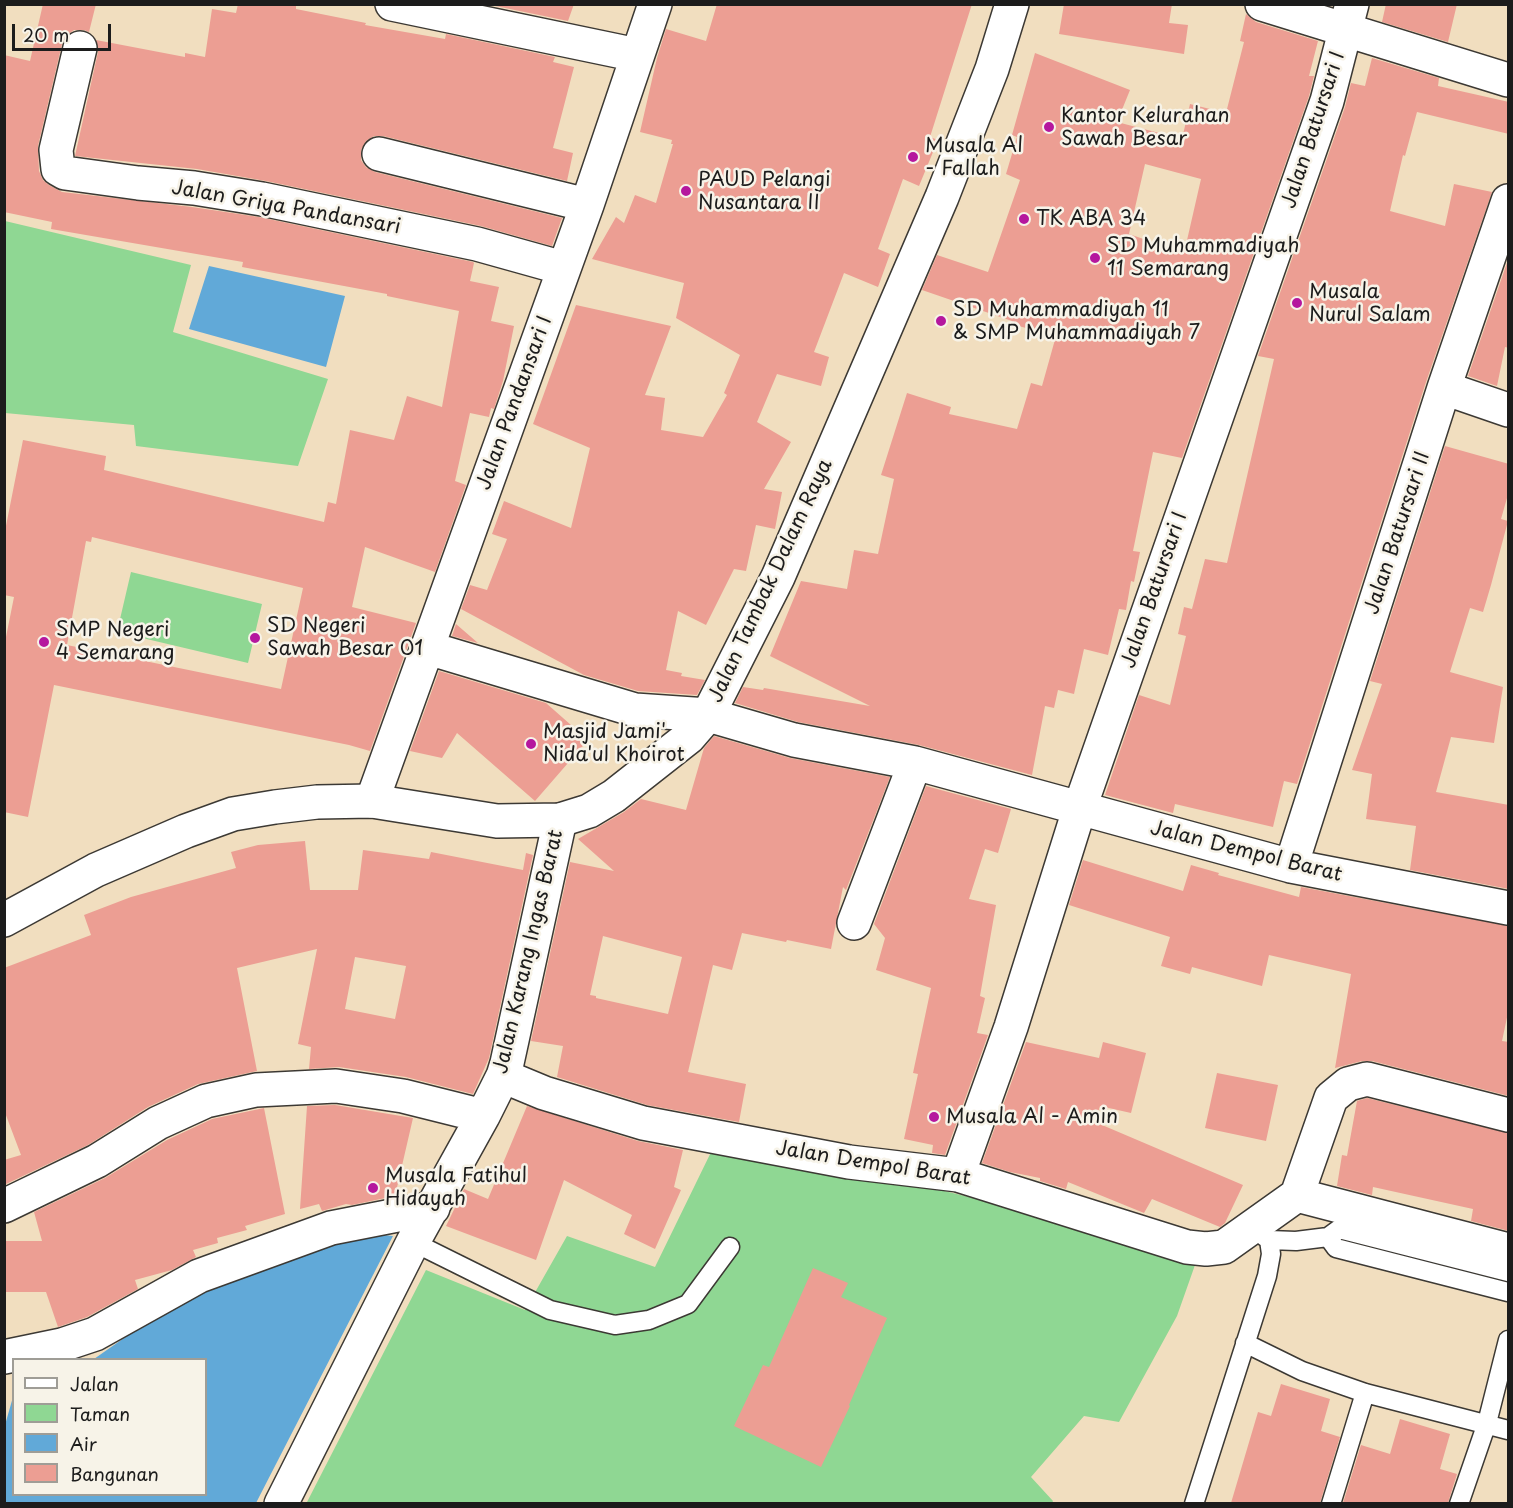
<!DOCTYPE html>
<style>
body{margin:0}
#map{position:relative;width:1513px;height:1508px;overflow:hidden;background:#f1debf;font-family:"Playpen Sans",sans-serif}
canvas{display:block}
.frame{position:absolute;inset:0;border:6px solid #1c1c1c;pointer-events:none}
.legend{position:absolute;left:12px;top:1358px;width:195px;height:138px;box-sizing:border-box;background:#f7f3e8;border:2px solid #9f9d96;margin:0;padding:8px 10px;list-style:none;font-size:18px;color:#1c1c1c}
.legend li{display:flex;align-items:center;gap:12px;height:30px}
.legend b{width:30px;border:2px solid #9f9d96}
.scale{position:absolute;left:12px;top:24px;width:99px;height:27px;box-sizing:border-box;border:3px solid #1c1c1c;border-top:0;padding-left:8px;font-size:18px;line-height:21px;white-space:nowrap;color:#1c1c1c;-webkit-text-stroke:4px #f7f3e8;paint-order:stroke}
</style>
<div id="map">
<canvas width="1513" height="1508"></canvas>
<div class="frame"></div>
<ul class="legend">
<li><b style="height:8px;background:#fff"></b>Jalan</li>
<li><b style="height:16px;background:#8fd793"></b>Taman</li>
<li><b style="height:16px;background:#61a9d8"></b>Air</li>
<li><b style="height:16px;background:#ec9e93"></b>Bangunan</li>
</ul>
<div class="scale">20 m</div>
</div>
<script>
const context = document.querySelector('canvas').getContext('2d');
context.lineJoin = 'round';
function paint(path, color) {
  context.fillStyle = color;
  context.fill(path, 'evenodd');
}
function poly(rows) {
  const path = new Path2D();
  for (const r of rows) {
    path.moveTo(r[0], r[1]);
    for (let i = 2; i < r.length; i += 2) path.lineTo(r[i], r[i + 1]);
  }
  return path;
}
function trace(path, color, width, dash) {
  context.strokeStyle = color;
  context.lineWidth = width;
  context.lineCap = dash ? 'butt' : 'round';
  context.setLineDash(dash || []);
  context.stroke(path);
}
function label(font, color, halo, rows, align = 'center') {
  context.font = font + ' "Playpen Sans",sans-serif';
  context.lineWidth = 5;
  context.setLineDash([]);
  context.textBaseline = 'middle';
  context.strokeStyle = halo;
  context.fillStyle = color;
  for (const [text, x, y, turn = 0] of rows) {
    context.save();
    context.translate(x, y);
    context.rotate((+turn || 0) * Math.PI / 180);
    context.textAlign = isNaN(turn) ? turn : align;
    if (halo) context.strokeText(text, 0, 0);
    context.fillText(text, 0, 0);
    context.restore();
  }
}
const green = poly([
 [5,221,191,265,173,332,328,379,298,466,136,446,134,425,5,413],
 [131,572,262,604,248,663,117,632],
 [715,1144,851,1168,1034,1213,1195,1265,1177,1316,1119,1422,1084,1416,1031,1477,1053,1501,1052,1503,306,1504,426,1270,525,1310,567,1236,655,1267]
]);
const water = poly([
 [209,266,345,296,326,367,189,329],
 [349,1231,393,1236,256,1503,5,1504,5,1425,13,1397,14,1494,206,1494,206,1360,94,1359,204,1282]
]);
const building = poly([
 [43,4,96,4,89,32,84,30,74,30,66,36,62,44,38,146,39,171,43,180,49,185,62,192,192,207,259,217,473,262,474,263,470,281,499,287,491,321,514,326,503,381,494,409,491,408,489,417,470,413,455,481,466,485,435,572,365,547,352,607,416,623,370,751,349,745,54,685,28,817,4,812,4,647,14,597,4,595,4,536,23,440,106,456,104,470,324,522,328,502,336,504,350,430,394,440,407,396,442,407,459,311,387,296,387,294,242,267,243,262,51,229,52,222,4,212,4,55,30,61],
 [92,537,303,588,281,689,67,645,86,541,91,542],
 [238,4,296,4,296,9,366,23,365,25,445,39,446,34,555,57,553,62,574,67,553,148,573,153,567,181,383,136,374,136,366,141,361,150,361,160,366,167,375,172,562,218,552,246,481,226,266,181,197,169,75,156,98,52,96,40,185,57,185,53,205,57,212,9,236,13],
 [486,4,574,4,568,21],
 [717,4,972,4,930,137,938,140,919,186,903,179,878,249,890,254,878,287,844,273,814,352,829,357,821,386,777,374,757,422,791,442,764,489,782,492,775,529,756,525,746,571,734,569,706,625,678,611,666,670,682,673,681,676,705,680,697,695,638,691,584,675,461,609,470,585,487,590,507,539,492,534,504,501,571,528,590,448,533,424,576,305,671,326,645,395,665,398,661,430,703,437,727,395,724,393,740,355,676,318,684,283,592,259,616,217,624,223,635,195,656,203,673,144,671,144,672,140,640,132,657,58,666,29,706,41],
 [1064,4,1172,4,1169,23,1188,25,1184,54,1059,34],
 [1386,4,1457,4,1448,42,1382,22],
 [1246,14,1256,22,1318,41,1309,76,1314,76,1309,96,1182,458,1153,452,1133,551,1140,552,1134,582,1131,581,1126,610,1119,609,1108,655,1084,649,1074,694,1058,690,1054,708,1045,706,1032,775,919,745,798,722,735,703,743,687,763,690,764,688,870,706,770,656,801,581,847,589,854,550,878,554,894,479,881,475,907,393,951,407,949,414,1017,429,1031,383,1042,386,1056,336,1011,324,1012,321,922,290,937,255,988,272,1020,180,1006,174,1017,137,1012,135,1035,53,1130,90,1117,122,1182,139,1190,104,1226,113,1244,42,1240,41],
 [1145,164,1201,179,1185,249,1179,247,1178,251,1129,234],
 [1372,58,1439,78,1438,86,1509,102,1509,134,1417,112,1405,156,1403,155,1390,211,1445,226,1454,184,1492,192,1426,382,1297,784,1284,781,1273,827,1175,804,1173,813,1105,795,1139,695,1170,705,1186,636,1178,634,1184,607,1192,609,1205,559,1227,563,1274,359,1258,356,1345,107,1351,83,1365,86],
 [1509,257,1509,348,1505,347,1497,386,1468,376],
 [1445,446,1509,464,1509,491,1501,519,1508,521,1491,585,1483,612,1470,608,1450,672,1503,687,1494,743,1451,737,1436,792,1509,805,1509,889,1410,870,1416,826,1366,819,1372,774,1352,770,1382,684,1370,681],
 [456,624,478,643,452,636],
 [439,671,546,703,588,740,535,801,457,733,442,758,410,751],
 [714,736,790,758,890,777,846,890,843,887,831,949,787,940,786,942,742,933,732,970,713,965,688,1072,746,1084,739,1122,647,1105,557,1077,563,1046,531,1041,570,862,614,871,578,839,624,812,641,799,686,810,704,748],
 [603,936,682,957,668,1014,596,998,596,996,590,995],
 [926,786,1011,809,998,853,985,849,969,899,996,905,980,996,985,998,977,1033,988,1035,945,1155,932,1153,933,1145,904,1139,918,1074,913,1073,931,988,876,970,885,938,874,924],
 [305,841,310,890,358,890,363,850,429,859,431,852,523,870,526,853,533,855,489,1058,473,1094,406,1077,339,1067,309,1069,311,1047,298,1044,317,949,237,968,257,1071,198,1084,148,1107,88,1145,4,1185,4,1160,21,1155,4,1110,4,968,91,935,84,915,131,897,236,868,231,852,258,845],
 [355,957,406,966,395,1019,345,1009],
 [1083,860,1183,891,1191,865,1219,873,1218,875,1299,897,1301,887,1509,926,1509,1008,1502,1041,1509,1042,1509,1096,1372,1061,1362,1061,1335,1068,1351,974,1269,955,1262,986,1192,967,1190,974,1161,966,1170,937,1069,905],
 [1026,1042,1099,1058,1103,1042,1146,1053,1131,1113,1100,1106,1095,1122,1243,1185,1225,1223,1220,1227,1152,1199,1144,1213,1068,1182,1066,1189,1040,1181,1040,1178,1010,1172,982,1163],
 [1217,1073,1278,1085,1266,1141,1205,1128],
 [1367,1098,1509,1133,1509,1231,1471,1221,1473,1209,1373,1187,1372,1195,1337,1186,1342,1155,1347,1156,1357,1101],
 [335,1105,413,1118,395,1196,390,1196,390,1197,352,1205,346,1204,322,1211,319,1204,300,1209,307,1106],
 [527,1106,638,1141,683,1150,674,1187,681,1190,655,1249,624,1234,632,1215,564,1180,536,1260,446,1226,464,1189,488,1199],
 [264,1108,285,1214,245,1226,247,1230,217,1238,218,1243,193,1250,196,1257,172,1270,135,1280,138,1289,87,1317,58,1327,46,1292,4,1292,5,1241,42,1241,34,1212,105,1178,167,1140,212,1119],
 [813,1268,848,1283,841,1297,887,1318,849,1405,850,1406,821,1467,734,1426,763,1365,769,1367],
 [1281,1384,1330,1399,1321,1431,1340,1437,1320,1503,1231,1503,1258,1412,1271,1416],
 [1400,1419,1450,1434,1440,1469,1457,1474,1448,1503,1343,1503,1361,1445,1390,1454]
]);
const service = poly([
 [1261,1234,1269,1240,1296,1241,1328,1237,1339,1229,1508,1272],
 [1328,1237,1336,1248,1508,1292],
 [413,1242,550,1310,615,1325,649,1320,688,1304,730,1247],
 [1245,1343,1302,1371,1365,1393,1508,1430],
 [1194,1504,1267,1276,1271,1254,1269,1240],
 [1331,1504,1365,1393],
 [1459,1504,1487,1423,1508,1340]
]);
const minor = poly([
 [392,4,637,55],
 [1262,4,1508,80],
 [80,48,56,150,58,169,65,173,138,183,194,188,262,199,477,244,563,268],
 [379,154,587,205],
 [1444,388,1508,410],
 [428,648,635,710,708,715,794,740,915,763,1291,866,1508,908],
 [372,801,587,205,655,4],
 [1291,866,1444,388,1508,201],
 [854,923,915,763],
 [503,1076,544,1093,643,1123,849,1162,958,1175,1187,1247,1206,1249,1224,1247,1297,1195,1508,1250],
 [958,1175,1011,1027,1079,810,1327,101,1352,4],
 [1297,1195,1331,1098,1348,1084,1367,1079,1508,1115],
 [4,1206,97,1161,158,1123,206,1101,256,1090,336,1086,403,1096,483,1116],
 [4,1357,62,1345,95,1334,199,1276,331,1228,433,1208],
 [281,1504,413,1242,483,1116,503,1076,507,1063,560,820]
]);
const tertiary = poly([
 [4,920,96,870,186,831,233,814,275,807,317,802,372,801,497,821,560,820,589,811,614,796,689,737,708,715,778,577,942,197,992,69,1012,4]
]);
const markers = [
 [1049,127,6,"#b5179e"],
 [913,157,6,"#b5179e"],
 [686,191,6,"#b5179e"],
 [1024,219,6,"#b5179e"],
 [1095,258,6,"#b5179e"],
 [1297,303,6,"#b5179e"],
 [941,321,6,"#b5179e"],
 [255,638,6,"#b5179e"],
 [44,642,6,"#b5179e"],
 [531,744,6,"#b5179e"],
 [934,1117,6,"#b5179e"],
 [373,1188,6,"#b5179e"]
];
const poiNames = [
 ["Kantor Kelurahan",1061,116],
 ["Sawah Besar",1061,139],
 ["Musala Al",925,146],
 ["- Fallah",925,169],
 ["PAUD Pelangi",698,180],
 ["Nusantara II",698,203],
 ["TK ABA 34",1036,219],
 ["SD Muhammadiyah",1107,246],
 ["11 Semarang",1107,269],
 ["Musala",1309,292],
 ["Nurul Salam",1309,315],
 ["SD Muhammadiyah 11",953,310],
 ["& SMP Muhammadiyah 7",953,333],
 ["SD Negeri",267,626],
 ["Sawah Besar 01",267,649],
 ["SMP Negeri",56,630],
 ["4 Semarang",56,653],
 ["Masjid Jami'",543,732],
 ["Nida'ul Khoirot",543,755],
 ["Musala Al - Amin",946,1117],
 ["Musala Fatihul",385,1176],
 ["Hidayah",385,1199]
];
const streetNames = [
 ["Jalan Batursari I",1314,130,-72],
 ["Jalan Griya Pandansari",286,208,10],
 ["Jalan Pandansari I",515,403,-70],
 ["Jalan Batursari II",1398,533,-72],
 ["Jalan Tambak Dalam Raya",771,581,-65],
 ["Jalan Batursari I",1155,590,-71],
 ["Jalan Dempol Barat",1246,852,14],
 ["Jalan Karang Ingas Barat",529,952,-77],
 ["Jalan Dempol Barat",873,1164,9]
];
paint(green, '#8fd793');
paint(water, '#61a9d8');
paint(building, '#ec9e93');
trace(service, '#3c3934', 21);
trace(minor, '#3c3934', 36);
trace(tertiary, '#3c3934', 36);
trace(service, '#fff', 18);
trace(minor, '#fff', 33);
trace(tertiary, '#fff', 33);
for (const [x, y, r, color] of markers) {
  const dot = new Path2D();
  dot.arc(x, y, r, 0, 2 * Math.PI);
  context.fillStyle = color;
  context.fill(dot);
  trace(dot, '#f7f3e8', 2);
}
label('20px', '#1c1c1c', '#f7f3e8', poiNames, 'left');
label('20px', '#1c1c1c', '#f7f3e8', streetNames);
</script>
